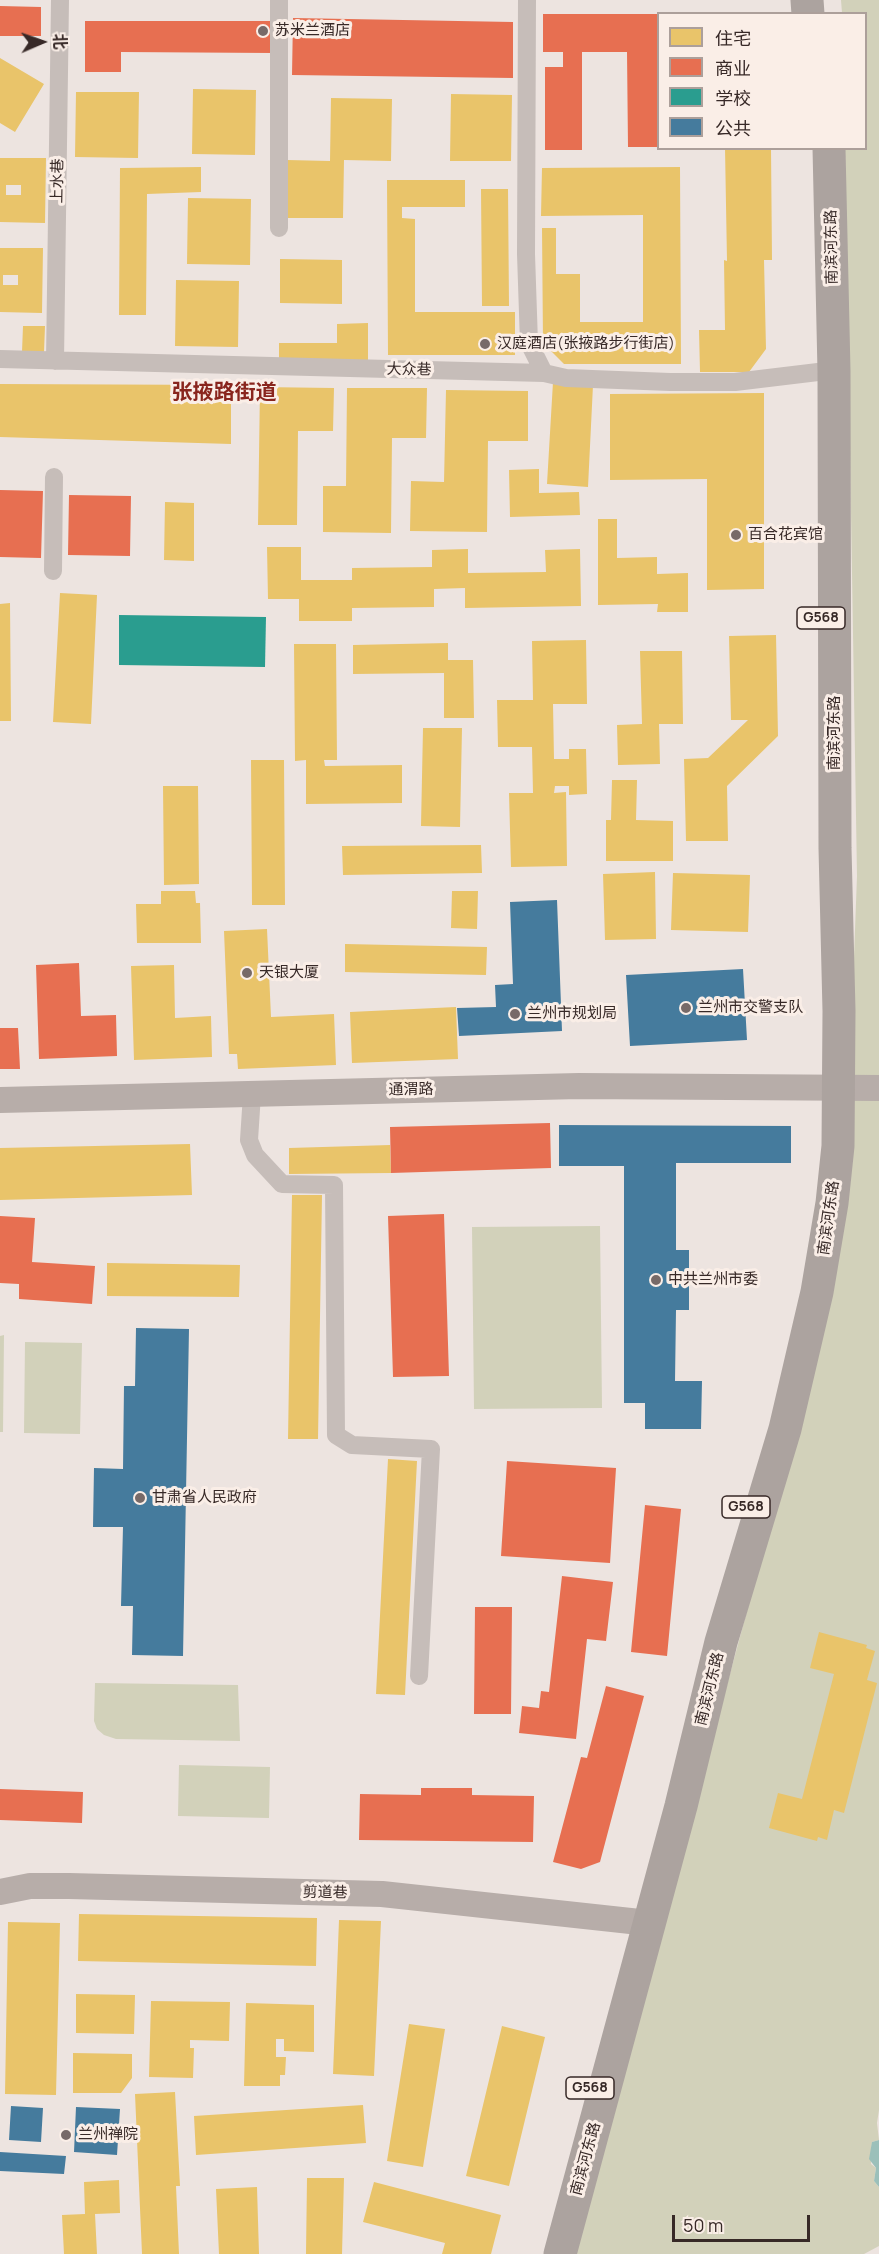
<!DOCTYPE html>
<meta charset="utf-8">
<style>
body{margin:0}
#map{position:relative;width:879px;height:2254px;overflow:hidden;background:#ede4e0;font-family:Manrope,"Noto Sans SC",sans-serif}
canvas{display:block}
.legend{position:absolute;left:657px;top:12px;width:210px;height:138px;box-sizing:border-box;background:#faeee7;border:2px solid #ac9f9a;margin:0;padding:8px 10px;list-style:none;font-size:18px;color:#372927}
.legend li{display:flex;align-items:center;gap:12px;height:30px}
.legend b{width:30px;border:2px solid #ac9f9a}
.north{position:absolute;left:12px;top:12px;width:60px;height:60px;-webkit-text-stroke:4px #faeee7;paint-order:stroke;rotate:88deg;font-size:16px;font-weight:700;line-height:24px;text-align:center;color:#372927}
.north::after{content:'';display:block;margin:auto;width:21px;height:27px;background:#372927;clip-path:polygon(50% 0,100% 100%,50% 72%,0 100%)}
.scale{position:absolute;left:672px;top:2215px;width:138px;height:27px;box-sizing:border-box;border:3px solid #372927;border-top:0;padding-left:8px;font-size:18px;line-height:21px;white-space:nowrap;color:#372927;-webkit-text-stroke:4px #faeee7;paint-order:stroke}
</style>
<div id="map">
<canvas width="879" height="2254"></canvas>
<ul class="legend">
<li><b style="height:16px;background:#e9c46a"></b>住宅</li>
<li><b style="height:16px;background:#e76f51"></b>商业</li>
<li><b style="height:16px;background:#2a9d8f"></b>学校</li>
<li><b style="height:16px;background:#457b9d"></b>公共</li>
</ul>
<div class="north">北</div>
<div class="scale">50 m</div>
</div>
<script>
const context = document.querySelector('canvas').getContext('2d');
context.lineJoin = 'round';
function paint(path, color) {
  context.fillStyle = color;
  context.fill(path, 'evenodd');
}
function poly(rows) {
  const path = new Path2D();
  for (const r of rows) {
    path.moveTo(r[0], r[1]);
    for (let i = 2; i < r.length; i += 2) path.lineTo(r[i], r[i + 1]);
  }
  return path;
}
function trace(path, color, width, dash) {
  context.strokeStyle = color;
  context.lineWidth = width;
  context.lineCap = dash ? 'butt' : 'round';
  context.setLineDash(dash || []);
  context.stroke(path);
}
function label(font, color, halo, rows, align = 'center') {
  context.font = font + ' Manrope,"Noto Sans SC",sans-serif';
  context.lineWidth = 6;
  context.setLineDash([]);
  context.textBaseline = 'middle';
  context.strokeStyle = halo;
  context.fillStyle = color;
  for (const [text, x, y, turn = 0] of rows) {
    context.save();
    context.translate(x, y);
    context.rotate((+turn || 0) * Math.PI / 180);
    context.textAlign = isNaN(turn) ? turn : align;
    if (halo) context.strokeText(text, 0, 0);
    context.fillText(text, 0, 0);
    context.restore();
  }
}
const green = poly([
 [841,0,879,0,879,2110,877,2123,879,2140,872,2142,871,2164,876,2168,874,2181,879,2187,879,2246,864,2254,573,2254,813,1367,850,1065,857,876,845,149,866,148,866,14,842,13],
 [600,1226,602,1408,474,1409,472,1227],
 [4,1335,3,1432,0,1432,0,1336],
 [25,1342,82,1343,80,1434,24,1433],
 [95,1683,238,1685,240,1741,116,1739,104,1735,97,1729,94,1721],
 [179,1765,270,1767,269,1818,178,1816]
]);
const water = poly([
 [879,2140,879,2187,874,2181,876,2168,869,2159,872,2142]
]);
const homes = poly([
 [0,58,44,84,15,132,0,123],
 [193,89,256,90,255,155,192,154],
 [76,92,139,92,138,158,75,157],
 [451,94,512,95,511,161,450,161],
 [331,98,392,99,391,161,344,160,343,218,286,218,287,160,330,161],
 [725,148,771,148,772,260,764,260,766,349,749,372,700,372,699,330,725,330,724,260,727,261],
 [0,158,46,158,45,223,0,222],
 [6,185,21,185,21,195,6,195],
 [201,167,201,192,147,194,146,315,119,315,120,168],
 [680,167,681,364,564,364,543,343,542,228,556,228,556,274,580,274,580,322,643,322,643,215,541,216,542,168],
 [387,180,465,180,465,207,402,207,402,218,415,219,415,312,515,312,515,355,388,355],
 [481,189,508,189,509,306,482,306],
 [188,198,251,199,250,265,187,264],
 [0,248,43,248,42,313,0,312],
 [3,275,18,275,18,285,3,285],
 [280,259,342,260,342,304,280,303],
 [176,280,239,281,238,347,175,346],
 [368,323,368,363,279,363,279,343,337,343,337,324],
 [23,326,45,326,44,352,22,352],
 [553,382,593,385,588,487,547,484],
 [0,384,231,385,231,444,0,437],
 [260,387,334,388,333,431,298,431,297,525,258,525],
 [347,388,427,388,426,438,392,438,391,533,323,532,323,486,346,486],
 [446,390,528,391,528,441,488,441,487,532,410,531,411,481,444,482],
 [764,393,764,589,707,590,707,479,610,480,610,394],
 [539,469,539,493,579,492,580,515,510,517,509,470],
 [165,502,194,503,194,561,164,560],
 [598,519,617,519,617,558,657,557,657,574,688,573,688,612,657,612,658,604,598,605],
 [267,547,301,547,301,580,352,580,352,568,432,567,432,550,468,549,468,573,546,572,545,550,580,549,581,606,465,608,465,588,434,589,434,607,352,608,352,621,299,621,299,599,268,599],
 [60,593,97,595,91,724,53,722],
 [10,603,11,721,0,721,0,604],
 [776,635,778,736,727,786,728,841,686,841,684,759,708,758,748,720,731,720,729,636],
 [586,640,587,704,553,704,554,759,569,759,569,749,586,749,587,794,569,795,569,786,555,786,554,793,566,792,567,866,511,867,509,793,533,793,532,747,498,747,497,700,533,700,532,641],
 [448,643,448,660,473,660,474,718,444,718,444,673,353,674,353,645],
 [294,644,336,644,337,760,324,760,325,766,402,765,402,803,306,804,306,760,295,761],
 [640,651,682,651,683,724,659,724,660,764,618,765,617,725,642,724],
 [423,728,462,728,460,827,421,826],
 [251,760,284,760,285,905,252,905],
 [612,780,637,780,636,820,673,821,673,861,606,861,606,820,611,820],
 [163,786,198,786,199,884,164,885],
 [481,845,482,873,343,875,342,846],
 [655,872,656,939,605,940,603,874],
 [673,873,750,875,748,932,671,930],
 [161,891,195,891,196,903,200,903,201,943,137,943,136,904,161,904],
 [452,891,478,891,477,929,451,928],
 [267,929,271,1017,334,1014,336,1065,238,1069,237,1054,229,1054,224,931],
 [345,944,487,947,486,975,345,972],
 [174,965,175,1018,211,1016,212,1057,134,1060,131,966],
 [456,1007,458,1059,352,1063,350,1012],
 [190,1144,192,1195,0,1200,0,1148],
 [390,1145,391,1173,289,1174,289,1148],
 [292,1195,322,1195,318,1439,288,1439],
 [107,1263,240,1265,239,1297,107,1296],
 [388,1459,417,1461,405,1695,376,1694],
 [819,1632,867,1645,866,1648,875,1651,867,1680,877,1683,844,1813,834,1810,827,1840,818,1837,817,1841,769,1828,778,1793,802,1799,834,1674,810,1668],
 [79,1914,317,1918,316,1966,78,1961],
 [339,1920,381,1921,374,2076,333,2074],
 [8,1922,60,1923,56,2095,5,2094],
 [76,1994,135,1995,134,2034,76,2033],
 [151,2001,230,2002,229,2041,190,2040,190,2048,194,2048,193,2078,149,2077],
 [246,2003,314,2005,314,2052,284,2051,284,2039,276,2039,276,2057,286,2057,285,2075,280,2075,280,2086,244,2086],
 [409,2024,445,2029,423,2167,387,2161],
 [502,2026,545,2037,509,2186,466,2176],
 [73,2053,132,2054,132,2078,121,2093,73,2093],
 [175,2092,180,2186,176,2186,179,2254,142,2254,135,2094],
 [363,2105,366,2143,196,2155,194,2116],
 [307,2178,344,2178,342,2254,306,2254],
 [119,2180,120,2213,95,2214,97,2254,64,2254,62,2215,85,2214,84,2182],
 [374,2182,501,2215,491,2254,442,2254,445,2243,363,2222],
 [257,2187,259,2254,219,2254,216,2189]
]);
const shops = poly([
 [0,6,41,7,41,36,0,36],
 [543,14,658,14,658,147,628,147,627,52,582,52,582,150,545,150,545,67,563,67,563,52,543,52],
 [293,18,513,22,513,78,292,75],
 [85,21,272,21,272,53,121,52,121,72,85,72],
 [0,490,43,491,41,558,0,557],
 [69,495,131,496,130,556,68,555],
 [79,963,81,1016,116,1015,117,1056,39,1059,36,965],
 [0,1028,18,1028,20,1069,0,1069],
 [550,1123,551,1168,391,1173,390,1127],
 [444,1214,449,1376,393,1377,388,1216],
 [0,1216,35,1218,32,1262,95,1266,92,1304,19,1299,19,1284,0,1283],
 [507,1461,616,1468,610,1563,501,1556],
 [645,1505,681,1509,667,1656,631,1652],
 [562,1576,613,1582,606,1641,587,1639,576,1739,519,1733,522,1706,539,1708,541,1691,549,1692],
 [475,1607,512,1607,511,1714,474,1714],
 [606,1686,644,1696,600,1862,581,1869,553,1862,581,1757,587,1758],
 [421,1788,472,1788,472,1795,534,1796,533,1842,359,1840,360,1794,421,1795],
 [0,1789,83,1792,82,1823,0,1820]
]);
const schools = poly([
 [119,615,266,617,265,667,119,665]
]);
const public = poly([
 [557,900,562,1031,459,1036,457,1008,496,1007,495,985,513,984,510,902],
 [743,969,747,1040,630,1046,626,975],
 [559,1125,791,1126,791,1163,676,1163,676,1250,689,1250,689,1310,676,1310,675,1381,702,1381,701,1429,645,1429,645,1403,624,1403,624,1166,559,1166],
 [136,1328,189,1329,183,1656,132,1655,133,1606,121,1606,123,1527,93,1527,94,1468,123,1469,124,1386,135,1386],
 [11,2106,43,2108,41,2142,9,2140],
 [76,2107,120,2109,117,2155,74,2152],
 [0,2152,66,2156,64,2174,0,2171]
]);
const street = poly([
 [279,0,279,228],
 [527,0,526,254,529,343,544,373],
 [0,359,544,373,566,378,670,382,735,382,818,372],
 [55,361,60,0],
 [53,571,54,477],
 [252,1094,249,1140,255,1155,282,1184,334,1185,336,1435,352,1445,431,1449,419,1676]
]);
const secondary = poly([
 [0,1100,579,1086,879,1088],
 [0,1892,30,1886,69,1886,382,1894,649,1923]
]);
const highway = poly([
 [807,0,808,14],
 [560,2254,681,1806,721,1642,785,1429,817,1292,832,1203,838,1146,839,1011,835,848,834,371,829,148]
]);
const markers = [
 [263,31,6,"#776a68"],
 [485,344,6,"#776a68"],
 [736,535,6,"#776a68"],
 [247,973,6,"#776a68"],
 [686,1008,6,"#776a68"],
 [515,1014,6,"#776a68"],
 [656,1280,6,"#776a68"],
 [140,1498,6,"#776a68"],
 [66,2135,6,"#776a68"]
];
const shields = [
 [821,618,48],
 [746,1507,48],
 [590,2088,48]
];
const shieldNames = [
 ["G568",821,618],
 ["G568",746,1507],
 ["G568",590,2088]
];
const poiNames = [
 ["苏米兰酒店",275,31],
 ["汉庭酒店(张掖路步行街店)",497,344],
 ["百合花宾馆",748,535],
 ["天银大厦",259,973],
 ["兰州市交警支队",698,1008],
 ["兰州市规划局",527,1014],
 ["中共兰州市委",668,1280],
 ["甘肃省人民政府",152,1498],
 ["兰州禅院",78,2135]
];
const streetNames = [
 ["上水巷",58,181,-89],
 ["南滨河东路",832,247,-91],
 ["大众巷",409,370,1],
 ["南滨河东路",835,733,-90],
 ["通渭路",411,1090,-1],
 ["南滨河东路",829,1218,-82],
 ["南滨河东路",710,1689,-76],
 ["剪道巷",325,1893,1],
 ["南滨河东路",586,2159,-75]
];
const districtNames = [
 ["张掖路街道",224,393]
];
paint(green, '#d2d1ba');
paint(water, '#9bc0ba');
paint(homes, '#e9c46a');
paint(shops, '#e76f51');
paint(schools, '#2a9d8f');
paint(public, '#457b9d');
trace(street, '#c6bdb9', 18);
trace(secondary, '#b7ada9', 26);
trace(highway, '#aca39f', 33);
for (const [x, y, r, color] of markers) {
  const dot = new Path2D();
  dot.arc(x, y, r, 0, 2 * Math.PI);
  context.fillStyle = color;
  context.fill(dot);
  trace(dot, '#faeee7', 2);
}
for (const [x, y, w] of shields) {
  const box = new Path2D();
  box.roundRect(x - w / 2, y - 11, w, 22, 4.5);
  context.fillStyle = '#faeee7';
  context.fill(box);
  trace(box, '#372927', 1.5);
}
label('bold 14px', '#372927', null, shieldNames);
label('15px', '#372927', '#faeee7', poiNames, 'left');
label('15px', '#372927', '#faeee7', streetNames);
label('bold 21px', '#89251d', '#faeee7', districtNames);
</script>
